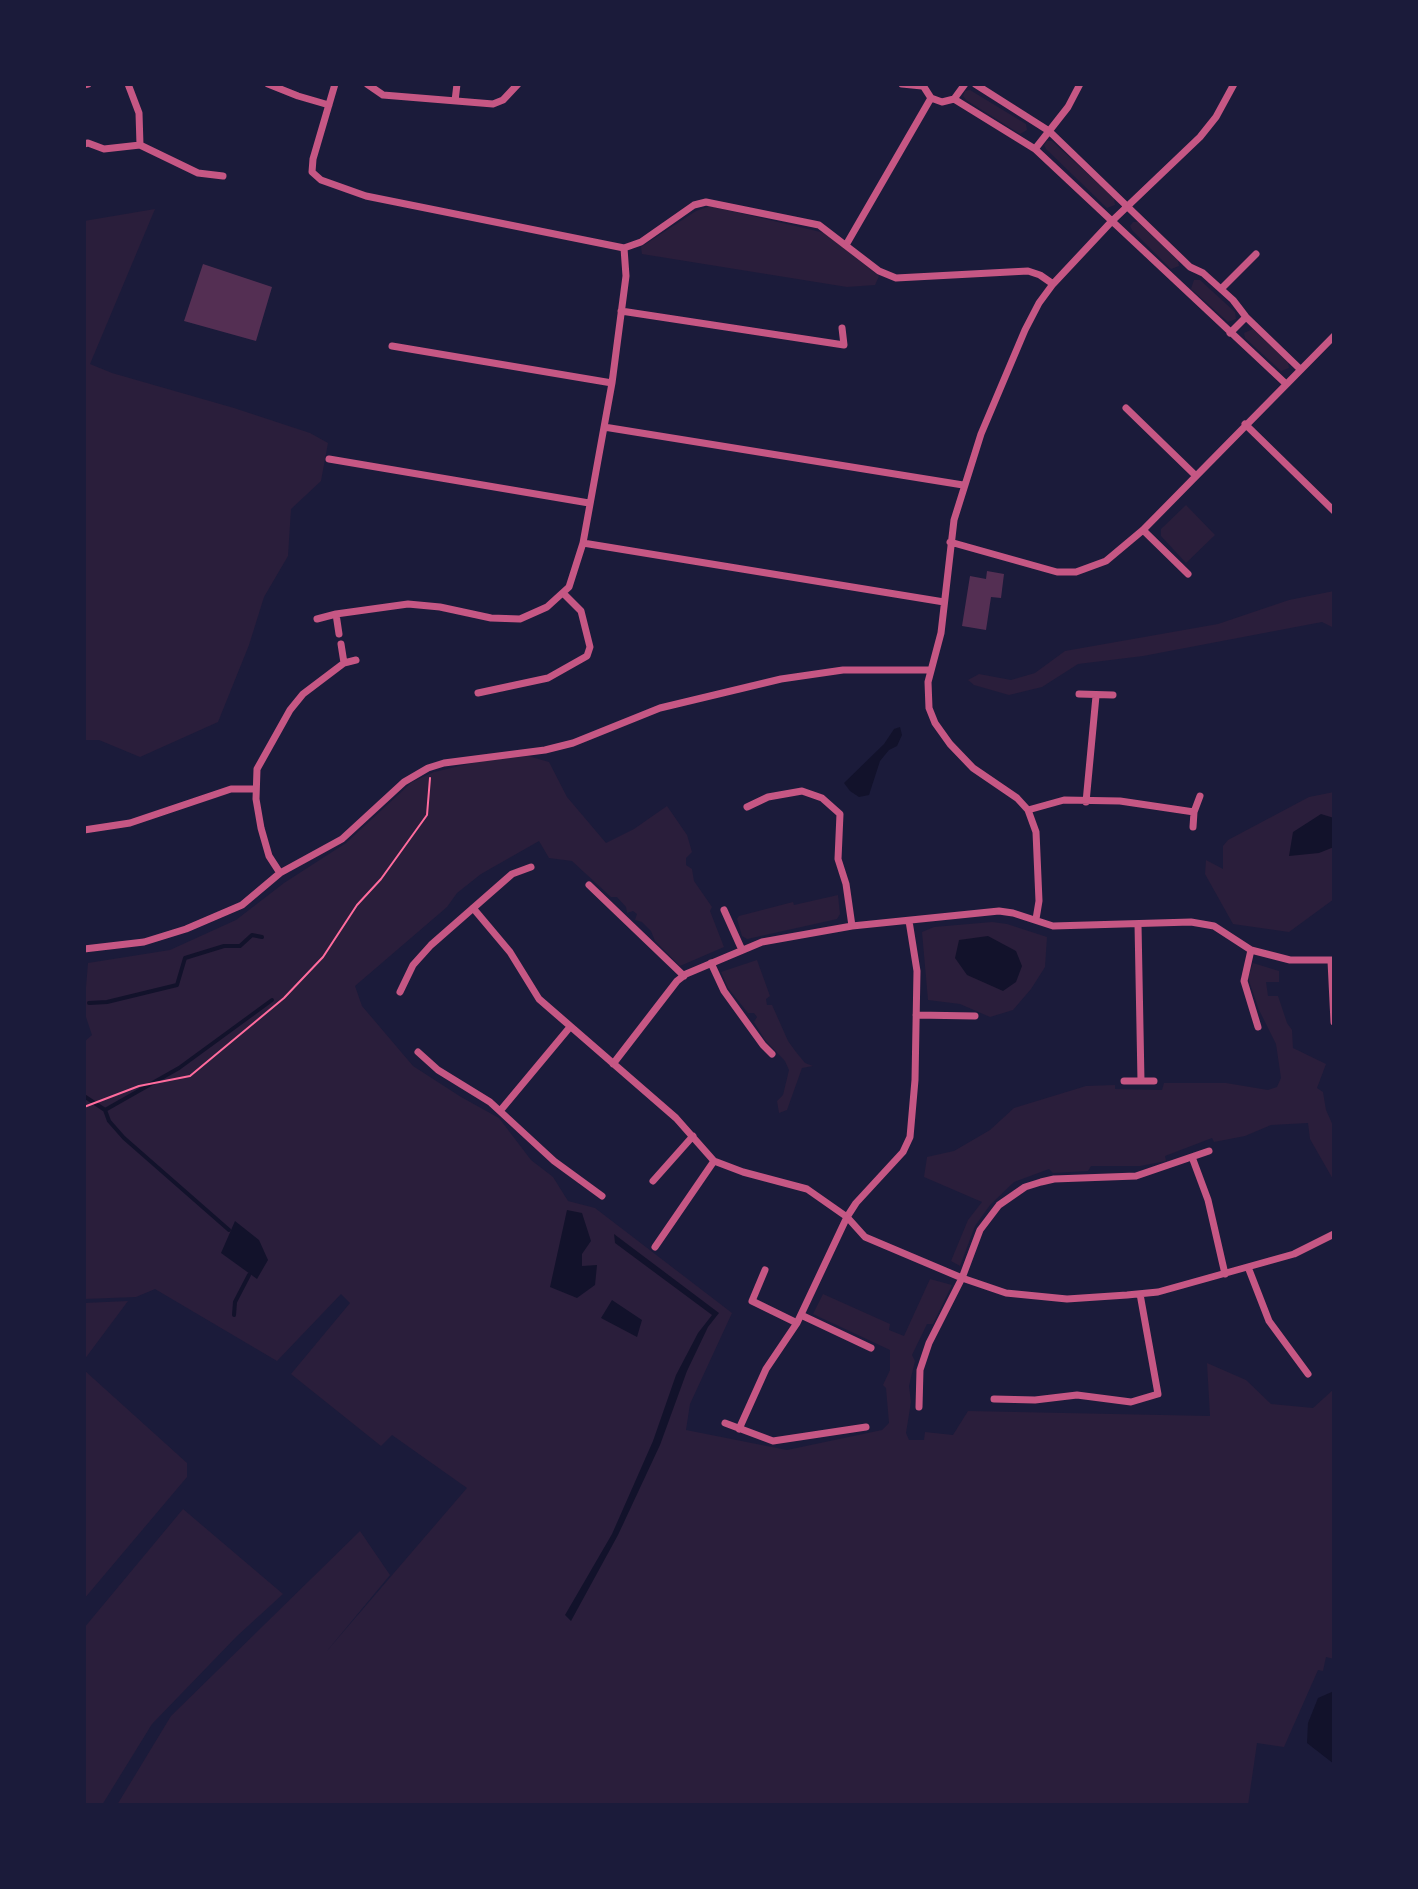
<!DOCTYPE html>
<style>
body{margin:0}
#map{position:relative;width:1418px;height:1889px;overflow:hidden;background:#1b1b3a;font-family:Poppins,sans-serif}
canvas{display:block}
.frame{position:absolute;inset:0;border:86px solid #1b1b3a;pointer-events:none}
</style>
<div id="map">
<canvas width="1418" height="1889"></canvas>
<div class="frame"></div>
</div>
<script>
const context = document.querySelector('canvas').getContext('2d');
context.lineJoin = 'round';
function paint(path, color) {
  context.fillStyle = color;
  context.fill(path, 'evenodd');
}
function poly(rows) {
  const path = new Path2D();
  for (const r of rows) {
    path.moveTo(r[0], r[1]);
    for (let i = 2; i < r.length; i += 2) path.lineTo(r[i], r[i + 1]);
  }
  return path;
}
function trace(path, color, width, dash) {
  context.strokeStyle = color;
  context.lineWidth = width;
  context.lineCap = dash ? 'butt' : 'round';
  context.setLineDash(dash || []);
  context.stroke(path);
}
const green = poly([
 [970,90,1026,124,1027,130,1020,134,966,100,963,96,965,91],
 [1047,141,1052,141,1114,198,1115,205,1107,208,1046,149,1044,145],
 [710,206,825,233,879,276,875,285,847,287,642,254,641,247,696,211],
 [155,209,90,364,112,373,234,408,310,433,328,443,321,481,291,509,288,556,264,597,249,645,218,722,140,757,99,740,84,740,84,221],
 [1133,222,1138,222,1178,260,1179,266,1171,269,1132,230,1130,226],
 [1194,280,1200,280,1235,312,1236,319,1228,322,1191,289],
 [1253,329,1288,362,1289,368,1281,371,1245,338,1244,333],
 [1186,505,1215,535,1186,563,1161,536,1161,529],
 [1334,591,1334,628,1322,622,1143,656,1078,664,1042,687,1009,695,974,685,968,680,979,674,1011,680,1035,673,1065,651,1218,624,1289,600],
 [528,756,549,762,567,797,606,843,634,829,667,806,687,835,692,852,686,858,686,865,692,869,694,881,712,907,710,911,724,947,680,966,655,941,651,931,642,922,635,920,637,914,633,911,627,913,626,907,617,897,611,897,572,861,549,858,539,841,481,874,457,893,447,907,355,986,362,1006,413,1066,461,1097,499,1118,531,1160,553,1177,568,1201,595,1208,732,1313,690,1404,686,1430,787,1450,882,1430,889,1423,886,1388,883,1385,890,1370,890,1350,813,1314,823,1294,890,1324,889,1330,904,1336,930,1279,952,1285,933,1324,927,1324,912,1355,915,1361,909,1386,911,1402,906,1433,909,1440,924,1440,925,1432,953,1435,968,1411,1210,1416,1207,1363,1246,1380,1271,1404,1313,1408,1334,1389,1334,1659,1326,1657,1323,1671,1318,1670,1284,1747,1257,1743,1248,1805,117,1805,171,1716,360,1531,390,1575,326,1652,467,1488,392,1435,381,1446,291,1374,350,1303,341,1294,277,1361,155,1289,136,1297,84,1299,84,1042,92,1035,84,1011,88,963,170,950,236,920,284,883,346,843,412,782,434,772,481,761],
 [1334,792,1334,899,1289,932,1233,924,1205,874,1206,860,1223,869,1223,846,1228,840,1309,797],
 [838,895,840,914,837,919,747,939,742,936,737,919,739,916,793,902,794,905],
 [992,922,1007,924,1047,937,1045,967,1031,989,1013,1010,990,1017,960,1004,928,1000,922,932,934,927],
 [757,960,770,996,766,999,767,1005,772,1005,788,1041,796,1052,805,1063,813,1066,802,1068,787,1110,779,1113,777,1101,783,1095,789,1070,785,1061,765,1040,754,1022,757,1017,754,1013,748,1013,728,988,721,972],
 [1253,963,1279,971,1279,982,1266,982,1268,996,1278,996,1287,1023,1292,1030,1293,1048,1326,1064,1317,1088,1323,1092,1326,1110,1334,1128,1334,1181,1310,1139,1308,1123,1271,1125,1245,1136,1214,1142,1212,1138,1165,1156,1166,1161,1140,1166,1091,1166,1088,1171,1053,1173,1049,1169,1014,1182,990,1205,975,1226,960,1266,951,1261,968,1220,982,1202,924,1177,927,1157,954,1151,990,1130,1014,1108,1086,1086,1115,1085,1115,1089,1162,1090,1164,1083,1226,1083,1268,1090,1277,1087,1281,1078,1276,1044,1259,1010,1248,978],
 [128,1301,84,1360,84,1303],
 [84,1370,187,1463,187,1477,84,1599],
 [183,1509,283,1594,237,1636,152,1724,102,1805,84,1805,84,1628]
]);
const water = poly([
 [900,727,902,735,897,746,889,750,880,761,869,795,859,797,850,791,844,783,884,744,894,729],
 [1321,814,1334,818,1334,847,1319,853,1289,856,1293,832],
 [988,936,1016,951,1022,966,1016,982,1003,991,967,975,955,958,959,940],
 [567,1210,582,1213,591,1241,582,1254,582,1266,597,1265,595,1285,577,1298,550,1287],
 [235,1221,259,1240,268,1260,257,1279,221,1253],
 [614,1234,719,1313,708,1327,687,1371,660,1445,618,1535,571,1621,565,1615,612,1534,653,1441,676,1375,698,1333,712,1315,615,1243],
 [612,1300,642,1320,637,1337,601,1318],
 [1334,1691,1334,1764,1307,1743,1308,1723,1318,1698]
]);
const stream = poly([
 [89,1003,107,1002,177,985,185,958,224,946,240,946,252,935,262,937],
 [84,1096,105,1110,179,1068,272,1000],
 [105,1110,109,1121,124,1138,229,1230],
 [234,1315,235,1302,249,1275]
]);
const building = poly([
 [203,264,272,287,256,341,184,321],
 [987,571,1004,574,1001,598,991,597,986,630,962,626,970,576,986,579]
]);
const path = poly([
 [84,1107,139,1086,190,1076,284,998,323,957,357,905,381,879,427,815,430,778]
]);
const minor = poly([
 [268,84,298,96,329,105],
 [335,84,313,159,312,172,321,180,366,196,624,248,641,242,694,205,706,202,819,225,879,271,896,278,1028,271,1040,275,1053,284],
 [367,84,383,95,493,104,503,100,518,84],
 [902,84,922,86],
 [922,84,931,98,942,102,954,99,965,84],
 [975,84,1049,131,1190,267,1203,273,1233,300,1246,317,1300,369],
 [84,85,88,84],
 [954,99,1035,149,1285,383],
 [455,101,457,84],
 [84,144,88,143,104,149,140,145,139,113,128,84],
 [140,145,198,173,223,176],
 [1035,149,1068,107,1080,84],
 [846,245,931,98],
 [1221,289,1256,254],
 [621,311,844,345,842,328],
 [1230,333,1246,317],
 [392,346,612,383],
 [1126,408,1195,475],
 [1245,424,1334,511],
 [604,427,963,485],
 [329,459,589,503],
 [1143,530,1188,574],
 [950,542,1057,572,1076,572,1106,561,1143,530,1334,336],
 [583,543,944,602],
 [317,619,336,614],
 [339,634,336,614,408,604,440,607,491,618,520,619,547,607,569,587,583,543,612,383,626,276,624,248],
 [344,663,356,660],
 [478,693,548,678,587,656,590,647,581,611,564,594],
 [1079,694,1113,695],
 [1086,802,1096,696],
 [747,807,768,797,802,791,822,798,840,814,838,859,846,884,852,926],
 [1028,810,1064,800,1120,801,1194,812],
 [1193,827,1194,812,1200,796],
 [84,830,130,823,231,789,256,789],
 [280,873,269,856,261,828,256,799,257,769,290,710,303,694,344,663,341,644],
 [589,885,684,976],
 [473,908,510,952,539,999,676,1118,714,1161,743,1172,807,1189,847,1217,865,1237,962,1278,1006,1293,1067,1299,1127,1295,1158,1292,1294,1254,1334,1234],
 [724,910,742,950],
 [1036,919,1039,901,1036,832,1028,810,1017,798,973,768,950,744,935,723,929,708,928,682,941,633,954,520,981,434,1025,330,1039,303,1053,284,1112,221,1200,137,1216,117,1234,84],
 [1138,924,1141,1081],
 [84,949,144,942,186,929,242,905,280,873,342,839,404,782,428,768,444,763,545,750,573,743,660,708,781,679,843,670,930,670],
 [1251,950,1244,981,1258,1027],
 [1331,961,1334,1022],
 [711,963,724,991,763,1045,772,1054],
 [400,992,413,965,431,945,512,874,531,867],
 [916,1015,975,1016],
 [418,1052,438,1070,490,1102,554,1161,602,1196],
 [613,1064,677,981,686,974,762,942,852,926,999,911,1013,913,1053,926,1191,922,1214,926,1251,950,1290,960,1334,960],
 [1124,1081,1154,1081],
 [500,1111,570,1027],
 [1192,1157,1208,1200,1225,1274],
 [653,1181,693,1136],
 [655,1247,714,1161],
 [1248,1267,1269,1321,1308,1374],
 [765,1270,752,1301,797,1323],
 [801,1315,871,1348],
 [994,1399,1035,1400,1077,1395,1131,1402,1158,1394,1140,1294],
 [919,1407,920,1370,929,1343,962,1278,980,1230,999,1205,1025,1187,1041,1182,1054,1179,1136,1176,1209,1151],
 [725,1423,773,1441,866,1427],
 [739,1429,766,1369,797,1323,847,1217,856,1203,903,1152,910,1137,915,1080,917,971,909,921]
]);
paint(green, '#2a1e3b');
paint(water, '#12122b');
trace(stream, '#12122b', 4);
paint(building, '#542f53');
trace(path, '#ff6b9d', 2);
trace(minor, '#c65784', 7);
</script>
